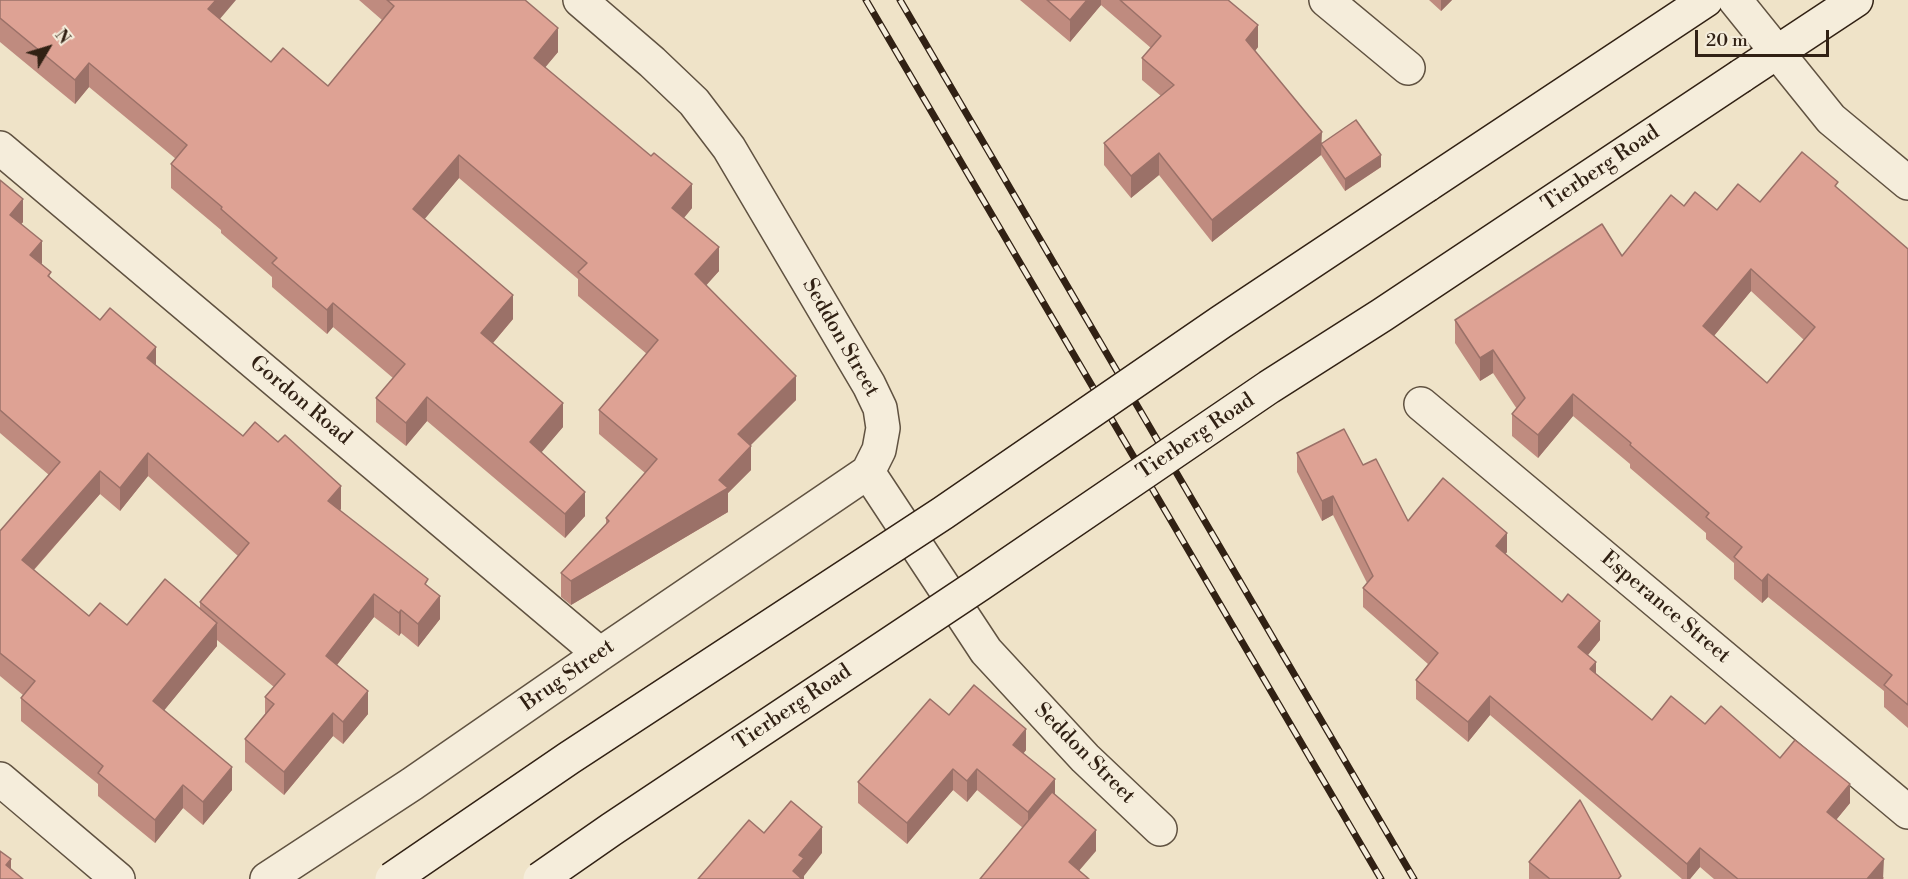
<!DOCTYPE html>
<style>
body{margin:0}
#map{position:relative;width:1908px;height:879px;overflow:hidden;background:#efe3c8;font-family:"Libre Bodoni",serif}
canvas{display:block}
.north{position:absolute;left:18px;top:18px;width:60px;height:60px;-webkit-text-stroke:4px #f5eddb;paint-order:stroke;rotate:52deg;font-size:16px;font-weight:700;line-height:24px;text-align:center;color:#312114}
.north::after{content:'';display:block;margin:auto;width:21px;height:27px;background:#312114;clip-path:polygon(50% 0,100% 100%,50% 72%,0 100%)}
.scale{position:absolute;left:1695px;top:30px;width:134px;height:27px;box-sizing:border-box;border:3px solid #312114;border-top:0;padding-left:8px;font-size:18px;line-height:21px;white-space:nowrap;color:#312114;-webkit-text-stroke:4px #f5eddb;paint-order:stroke}
</style>
<div id="map">
<canvas width="1908" height="879"></canvas>
<div class="north">N</div>
<div class="scale">20 m</div>
</div>
<script>
const context = document.querySelector('canvas').getContext('2d');
context.lineJoin = 'round';
function poly(rows) {
  const path = new Path2D();
  for (const r of rows) {
    path.moveTo(r[0], r[1]);
    for (let i = 2; i < r.length; i += 2) path.lineTo(r[i], r[i + 1]);
  }
  return path;
}
function trace(path, color, width, dash) {
  context.strokeStyle = color;
  context.lineWidth = width;
  context.lineCap = dash ? 'butt' : 'round';
  context.setLineDash(dash || []);
  context.stroke(path);
}
function paint(path, color) {
  context.fillStyle = color;
  context.fill(path, 'evenodd');
}
function label(font, color, halo, rows, align = 'center') {
  context.font = font + ' "Libre Bodoni",serif';
  context.lineWidth = 4.5;
  context.setLineDash([]);
  context.textBaseline = 'middle';
  context.strokeStyle = halo;
  context.fillStyle = color;
  for (const [text, x, y, turn = 0] of rows) {
    context.save();
    context.translate(x, y);
    context.rotate((+turn || 0) * Math.PI / 180);
    context.textAlign = isNaN(turn) ? turn : align;
    if (halo) context.strokeText(text, 0, 0);
    context.fillText(text, 0, 0);
    context.restore();
  }
}
const street = poly([
 [580,0,652,62,694,102,729,148,869,385,880,408,883,428,879,450,868,472],
 [1326,0,1408,68],
 [1735,0,1831,119,1908,183],
 [0,148,600,654],
 [1421,404,1908,812],
 [868,472,986,651,1085,758,1160,829],
 [0,779,118,879],
 [267,879,412,784,600,654,868,472]
]);
const secondary = poly([
 [1741,76,1856,0],
 [1427,185,1706,0]
]);
const rail = poly([
 [866,0,1381,879],
 [900,0,1414,879]
]);
const secondaryBridge = poly([
 [392,879,569,758,943,513,1221,322,1427,185],
 [540,879,612,829,980,584,1269,387,1382,315,1741,76]
]);
const wall = poly([
 [0,0,220,19,271,62,328,86,382,20,359,0,525,0,558,52,545,67,692,208,684,218,719,271,706,285,796,400,750,445,751,470,728,493,728,512,571,605,561,597,561,573,606,524,606,518,645,473,599,434,599,410,647,354,578,296,578,279,459,178,424,219,513,319,493,343,563,427,541,452,585,516,565,538,427,421,406,446,376,422,376,398,393,378,333,327,327,334,272,287,272,277,221,233,221,230,171,188,171,164,176,159,89,87,75,104,0,42],
 [1020,0,1228,0,1258,47,1255,51,1322,143,1381,167,1345,191,1321,155,1212,242,1159,175,1131,198,1104,165,1104,143,1161,96,1142,80,1142,58,1151,48,1101,5,1070,42],
 [1429,0,1452,0,1441,11],
 [0,180,23,222,21,224,42,264,51,278,100,320,243,436,341,509,340,510,428,587,440,619,418,647,401,633,399,636,374,617,337,665,368,714,343,744,333,736,284,795,245,762,245,739,265,714,265,697,274,687,217,640,217,646,164,710,232,790,203,825,183,808,155,843,98,796,98,784,21,721,21,698,23,695,0,676,0,531,49,475,0,433],
 [148,476,238,556,200,602,200,608,127,625,89,616,34,570,100,494,120,511],
 [1838,189,1908,249,1908,728,1884,707,1884,691,1768,597,1762,603,1734,579,1734,563,1706,539,1706,533,1630,468,1630,464,1573,416,1538,458,1512,436,1512,414,1517,409,1493,373,1480,381,1455,343,1455,320,1622,256,1684,206,1717,210],
 [1751,291,1804,340,1767,383,1714,336],
 [1297,453,1363,465,1408,521,1507,552,1505,554,1600,640,1588,655,1596,674,1652,720,1705,724,1780,758,1850,803,1836,820,1884,878,1883,879,1714,879,1700,867,1690,879,1682,879,1490,715,1468,742,1416,699,1416,680,1428,664,1363,607,1363,588,1367,583,1333,515,1322,521,1297,472],
 [949,715,1026,750,1023,754,1096,851,1023,828,977,790,967,802,953,790,907,844,858,803,858,782],
 [1529,862,1621,879,1529,879]
]);
const shadedWall = poly([
 [216,0,236,0,208,33,208,9],
 [1087,0,1101,0,1101,5,1070,42,1070,20],
 [1441,0,1452,0,1441,11],
 [1258,25,1258,47,1246,62,1246,40],
 [558,28,558,52,534,81,534,58],
 [89,63,89,87,75,104,75,80],
 [1322,132,1321,155,1212,242,1212,220],
 [1159,153,1159,175,1131,198,1131,176],
 [459,155,459,178,413,233,413,209],
 [1381,155,1381,167,1345,191,1345,179],
 [692,184,692,208,672,232,672,208],
 [23,199,23,222,10,238,10,215],
 [42,241,42,264,30,255],
 [719,247,719,271,695,298,695,274],
 [1751,269,1751,291,1703,349,1703,326],
 [513,295,513,319,481,357,481,333],
 [333,303,333,327,327,334,327,310],
 [156,347,156,370,147,358],
 [1493,350,1493,373,1480,381,1480,358],
 [796,376,796,400,738,458,738,434],
 [1573,394,1573,416,1538,458,1538,435],
 [427,397,427,421,406,446,406,423],
 [563,403,563,427,530,466,530,442],
 [751,446,751,470,728,493,728,512,571,605,571,581,719,480],
 [148,453,148,476,120,511,120,488],
 [100,471,100,494,22,583,22,560],
 [341,486,341,509,328,524,328,501],
 [585,492,585,516,565,538,565,514],
 [1333,496,1333,515,1322,521,1322,501],
 [1507,533,1507,552,1496,566,1496,546],
 [1768,574,1768,597,1762,603,1762,581],
 [374,594,374,617,326,679,326,656],
 [440,596,440,619,418,647,418,624],
 [401,610,401,633,399,636,399,613],
 [1600,621,1600,640,1578,667,1578,647],
 [217,623,217,646,153,724,153,701],
 [1596,662,1596,681,1590,669],
 [368,691,368,714,343,744,343,722],
 [1490,696,1490,715,1468,742,1468,722],
 [333,713,333,736,284,795,284,772],
 [1026,729,1026,750,1013,766,1013,745],
 [232,767,232,790,203,825,203,802],
 [953,769,953,790,907,844,907,823],
 [977,769,977,790,967,802,967,781],
 [1055,779,1055,800,1028,832,1028,812],
 [1850,784,1850,803,1827,831,1827,812],
 [183,785,183,808,155,843,155,820],
 [822,827,822,853,804,876,804,879,793,879,793,871,799,855],
 [1096,830,1096,851,1072,879,1069,862],
 [1700,848,1700,867,1690,879,1687,879,1687,864],
 [11,859,11,879,6,865],
 [1884,859,1883,879,1867,879]
]);
const building = poly([
 [0,0,216,0,208,9,271,62,283,48,328,86,394,6,387,0,525,0,558,28,534,58,651,156,654,153,692,184,672,208,719,247,695,274,796,376,738,434,751,446,719,480,728,488,571,581,561,573,609,521,606,518,657,459,599,410,658,340,578,272,587,263,459,155,413,209,513,295,481,333,563,403,530,442,585,492,565,514,427,397,406,423,376,398,405,364,333,303,327,310,272,263,277,258,221,209,222,207,171,164,187,145,89,63,75,80,0,18,0,0],
 [1047,0,1087,0,1070,20,1047,0],
 [1120,0,1228,0,1258,25,1246,40,1322,132,1212,220,1159,153,1131,176,1104,143,1174,85,1142,58,1161,36,1120,0],
 [1356,120,1381,155,1345,179,1321,144,1356,120],
 [1802,152,1838,182,1835,186,1908,249,1908,705,1884,685,1892,675,1768,574,1762,581,1734,557,1742,547,1706,517,1709,513,1630,445,1631,443,1573,394,1538,435,1512,414,1525,398,1493,350,1480,358,1455,320,1602,224,1622,256,1671,195,1684,206,1695,192,1717,210,1738,184,1760,202,1802,152],
 [1751,269,1815,327,1767,383,1703,326,1751,269],
 [0,180,23,199,10,215,42,241,30,255,51,272,48,276,100,320,110,308,156,347,147,358,243,436,255,422,278,442,285,435,341,486,328,501,428,579,425,584,440,596,418,624,401,610,399,613,374,594,326,656,368,691,343,722,333,713,284,772,245,739,274,704,265,697,285,674,200,602,249,543,148,453,120,488,100,471,22,560,89,616,100,603,127,625,165,579,217,623,153,701,232,767,203,802,183,785,155,820,98,773,103,766,21,698,35,681,0,653,0,531,60,462,0,410,0,180],
 [1344,429,1363,465,1376,459,1408,521,1443,478,1507,533,1496,546,1562,602,1568,594,1600,621,1578,647,1596,662,1590,669,1652,720,1671,696,1705,724,1721,706,1780,758,1795,740,1850,784,1827,812,1884,859,1867,879,1738,879,1700,848,1687,864,1490,696,1468,722,1416,680,1438,653,1363,588,1373,576,1333,496,1322,501,1297,453,1344,429],
 [974,685,1026,729,1013,745,1055,779,1028,812,977,769,967,781,953,769,907,823,858,782,930,699,949,715,974,685],
 [1052,792,1096,830,1069,862,1089,879,980,879,1052,792],
 [1580,800,1621,876,1618,879,1550,879,1529,862,1580,800],
 [791,801,822,827,799,855,804,858,793,871,802,879,698,879,749,820,764,833,791,801],
 [0,851,11,859,6,865,23,879,0,879,0,851]
]);
const streetNames = [
 ["Tierberg Road",1601,169,-34],
 ["Seddon Street",840,338,60],
 ["Gordon Road",300,401,40],
 ["Tierberg Road",1196,437,-34],
 ["Esperance Street",1665,608,40],
 ["Brug Street",568,676,-35],
 ["Tierberg Road",793,708,-34],
 ["Seddon Street",1084,754,45]
];
trace(street, '#605241', 36);
trace(secondary, '#312114', 36);
trace(street, '#f5eddb', 33);
trace(secondary, '#f5eddb', 33);
trace(rail, '#312114', 7);
trace(rail, '#f5eddb', 4.5, [14]);
trace(secondaryBridge, '#312114', 36, []);
trace(secondaryBridge, '#f5eddb', 33);
paint(wall, '#bf8b7f');
paint(shadedWall, '#9b7168');
paint(building, '#dea294');
trace(building, '#9b7168', 1.5);
label('21px', '#312114', '#f5eddb', streetNames);
</script>
